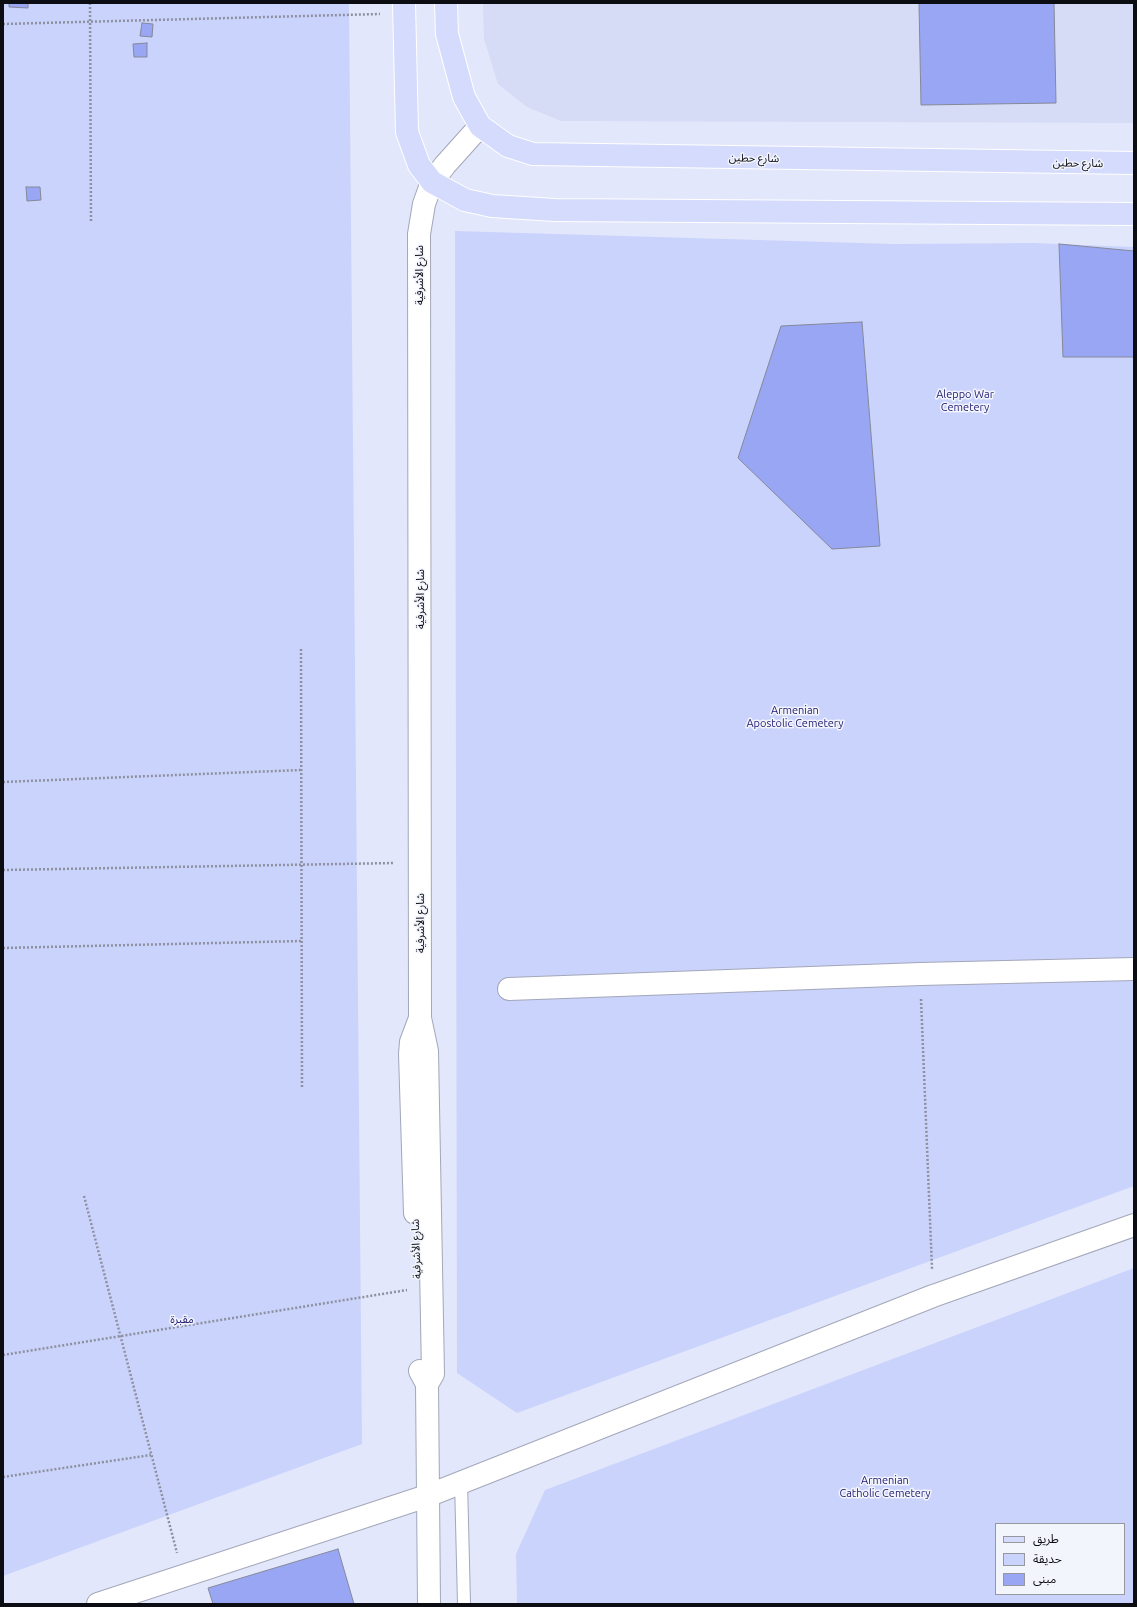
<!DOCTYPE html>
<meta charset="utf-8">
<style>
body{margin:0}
#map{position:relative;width:1137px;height:1607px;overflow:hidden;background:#e3e7fb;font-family:Ubuntu,"Noto Sans Arabic",sans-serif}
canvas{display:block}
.frame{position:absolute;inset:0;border:4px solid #0c0d13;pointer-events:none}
.legend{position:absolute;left:995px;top:1523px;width:130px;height:72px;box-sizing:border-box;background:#f3f5fd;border:1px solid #97989f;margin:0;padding:5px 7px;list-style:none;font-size:12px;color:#0c0d13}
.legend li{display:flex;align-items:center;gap:8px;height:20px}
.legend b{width:20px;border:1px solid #97989f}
</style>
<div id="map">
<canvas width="1137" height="1607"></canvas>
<div class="frame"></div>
<ul class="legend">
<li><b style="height:5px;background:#d4dbfd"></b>طريق</li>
<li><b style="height:11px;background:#cad3fc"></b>حديقة</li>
<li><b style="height:11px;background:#99a6f3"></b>مبنى</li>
</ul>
</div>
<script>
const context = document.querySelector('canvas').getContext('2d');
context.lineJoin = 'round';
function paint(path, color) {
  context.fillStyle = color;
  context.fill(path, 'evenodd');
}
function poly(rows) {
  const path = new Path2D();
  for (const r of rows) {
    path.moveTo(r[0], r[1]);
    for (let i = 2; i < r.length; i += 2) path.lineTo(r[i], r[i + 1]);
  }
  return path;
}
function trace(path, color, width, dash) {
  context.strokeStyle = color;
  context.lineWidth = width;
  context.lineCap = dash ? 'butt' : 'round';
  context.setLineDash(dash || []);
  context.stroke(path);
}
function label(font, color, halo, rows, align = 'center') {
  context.font = font + ' Ubuntu,"Noto Sans Arabic",sans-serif';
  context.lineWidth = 3;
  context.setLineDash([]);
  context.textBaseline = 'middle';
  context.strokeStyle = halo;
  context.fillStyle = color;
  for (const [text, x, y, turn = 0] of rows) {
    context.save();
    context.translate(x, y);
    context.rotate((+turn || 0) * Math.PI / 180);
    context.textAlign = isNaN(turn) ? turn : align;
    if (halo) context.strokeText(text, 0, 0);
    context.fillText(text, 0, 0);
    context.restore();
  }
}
const built = poly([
 [483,3,1134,3,1134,123,561,121,527,107,498,84,484,39]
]);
const green = poly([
 [3,3,349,3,362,1444,3,1576],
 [455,231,894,244,1034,243,1134,247,1134,1186,517,1413,457,1373],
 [1134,1268,1134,1604,517,1604,516,1554,545,1490],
 [996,1524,1124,1524,1124,1594,996,1594]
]);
const building = poly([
 [9,3,28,3,28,8,9,7,9,3],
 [919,3,1054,3,1056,103,921,105,919,3],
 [142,23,153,24,152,37,140,36,142,23],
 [147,43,147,57,134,57,133,44,147,43],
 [26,187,40,187,41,200,27,201,26,187],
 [1059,244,1134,251,1134,357,1063,357,1059,244],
 [862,322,880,546,832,549,738,458,781,326,862,322],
 [338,1549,354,1604,213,1604,208,1588,338,1549]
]);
const path = poly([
 [90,3,91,222],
 [3,24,380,14],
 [301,649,302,1089],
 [3,782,301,770],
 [3,870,394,863],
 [3,948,301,941],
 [921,999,932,1269],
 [84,1196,177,1553],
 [3,1355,407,1290],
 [3,1477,151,1455]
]);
const service = poly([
 [461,1481,464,1604]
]);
const minor = poly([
 [509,989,920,974,1134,969],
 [98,1604,427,1496,933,1296,1134,1225]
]);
const tertiary = poly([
 [415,1213,410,1054,411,1042,420,1018],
 [420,1371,427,1384,429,1604],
 [427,1384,433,1374,427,1051,420,1018,419,234,424,204,432,182,445,165,480,126]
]);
const primary = poly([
 [404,3,407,132,419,165,432,182,465,200,492,206,555,210,1134,214],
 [446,3,447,34,464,97,480,126,508,146,533,154,1134,163]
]);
const streetNames = [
 ["شارع حطين",754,158,1],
 ["شارع حطين",1078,163,1],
 ["شارع الأشرفية",419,275,-90],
 ["شارع الأشرفية",420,599,-90],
 ["شارع الأشرفية",420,923,-90],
 ["شارع الأشرفية",416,1249,-92]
];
const parkNames = [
 ["Aleppo War",965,394],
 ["Cemetery",965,407],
 ["Armenian",795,710],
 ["Apostolic Cemetery",795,723],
 ["مقبرة",182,1319],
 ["Armenian",885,1480],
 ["Catholic Cemetery",885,1493]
];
paint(built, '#d6dcf6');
paint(green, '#cad3fc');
paint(building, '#99a6f3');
trace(building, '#85899a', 1);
trace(service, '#a3a7b9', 14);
trace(minor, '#a3a7b9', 24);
trace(tertiary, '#a3a7b9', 24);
trace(primary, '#fff', 24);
trace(path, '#8d909e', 2.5, [2, 2]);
trace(service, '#fff', 12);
trace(minor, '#fff', 22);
trace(tertiary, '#fff', 22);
trace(primary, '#d4dbfd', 22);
label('11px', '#0c0d13', '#f3f5fd', streetNames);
label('11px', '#1f1970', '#f3f5fd', parkNames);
</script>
